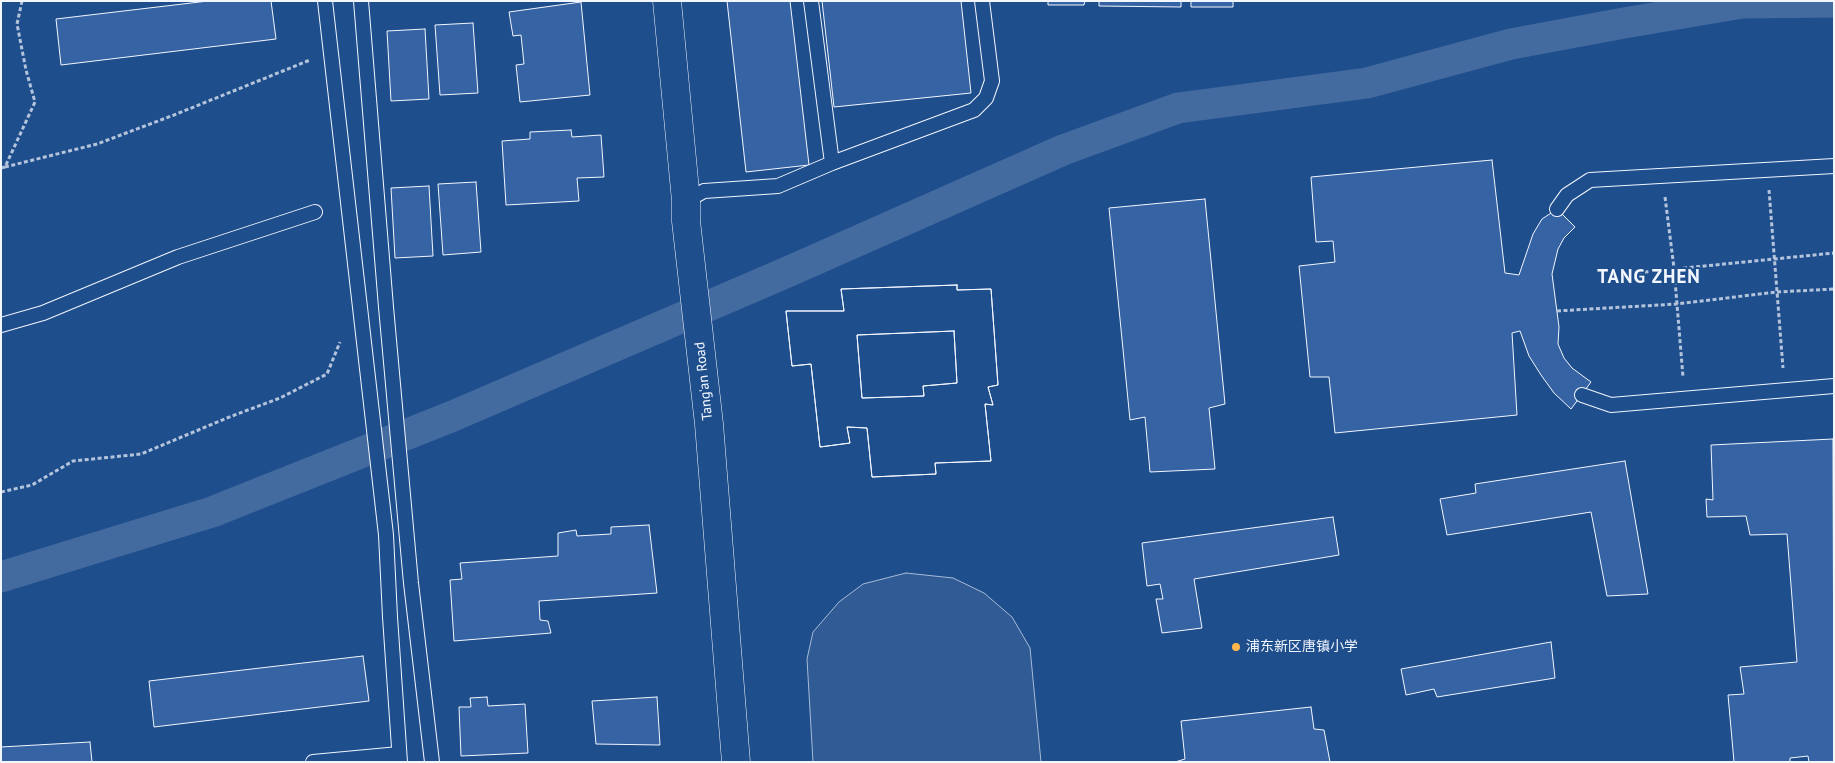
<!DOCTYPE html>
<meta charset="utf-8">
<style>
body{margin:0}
#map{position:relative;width:1835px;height:763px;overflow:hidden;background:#1f4e8c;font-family:"PT Sans",sans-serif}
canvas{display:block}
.frame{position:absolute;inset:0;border:2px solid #f2f6ff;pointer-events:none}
</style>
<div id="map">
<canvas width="1835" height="763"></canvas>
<div class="frame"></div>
</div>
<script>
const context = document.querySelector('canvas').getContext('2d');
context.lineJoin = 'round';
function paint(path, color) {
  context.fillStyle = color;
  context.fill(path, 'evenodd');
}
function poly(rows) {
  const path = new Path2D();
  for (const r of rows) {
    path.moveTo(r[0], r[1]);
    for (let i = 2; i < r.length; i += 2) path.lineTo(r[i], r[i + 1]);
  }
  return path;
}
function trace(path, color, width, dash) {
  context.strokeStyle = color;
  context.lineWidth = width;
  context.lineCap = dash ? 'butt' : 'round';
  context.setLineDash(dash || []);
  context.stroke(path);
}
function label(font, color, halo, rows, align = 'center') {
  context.font = font + ' "PT Sans","Noto Sans SC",sans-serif';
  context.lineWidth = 4;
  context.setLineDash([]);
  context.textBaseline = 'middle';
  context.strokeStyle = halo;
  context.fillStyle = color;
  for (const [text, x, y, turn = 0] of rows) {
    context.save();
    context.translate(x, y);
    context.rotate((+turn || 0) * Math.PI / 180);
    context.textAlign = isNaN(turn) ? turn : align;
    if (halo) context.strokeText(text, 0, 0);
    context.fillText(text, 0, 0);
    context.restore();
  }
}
const built = poly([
 [906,573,953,578,984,593,1012,617,1030,648,1041,762,813,762,807,659,813,632,839,602,863,584,906,573]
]);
const canal = poly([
 [1,577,212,512,453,416,792,270,1063,150,1178,108,1367,83,1511,44,1624,23,1742,3,1834,2]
]);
const building = poly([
 [208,1,271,1,276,39,61,65,56,19,208,1],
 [727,1,790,1,809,165,746,172,727,1],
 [822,1,961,1,971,93,834,107,822,1],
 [1048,1,1085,1,1084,5,1048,5,1048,1],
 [1099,1,1181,1,1181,7,1099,6,1099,1],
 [1191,1,1233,1,1233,7,1191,7,1191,1],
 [581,2,590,95,520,102,516,65,524,64,521,35,513,36,509,12,581,2],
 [473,23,478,93,440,95,435,25,473,23],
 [425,29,429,99,391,101,387,31,425,29],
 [571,130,572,137,601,135,604,177,577,178,579,201,506,205,502,141,530,139,530,132,571,130],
 [1492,160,1505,273,1519,275,1533,234,1542,219,1557,209,1575,227,1564,238,1558,249,1552,274,1559,327,1558,344,1564,358,1572,368,1591,382,1571,409,1554,393,1541,375,1529,356,1520,331,1512,333,1517,415,1335,433,1329,377,1310,377,1299,266,1335,262,1333,241,1316,242,1311,177,1492,160],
 [476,182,481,252,443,255,438,184,476,182],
 [429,186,433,256,395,258,391,188,429,186],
 [1205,199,1225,404,1209,408,1215,469,1150,472,1145,417,1130,420,1109,208,1205,199],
 [957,285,957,290,991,289,998,385,988,387,993,405,985,404,991,461,935,463,936,474,872,477,867,428,847,427,850,443,820,447,811,364,792,366,786,311,844,311,841,289,957,285],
 [954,331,957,383,923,386,924,396,862,398,857,335,954,331],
 [957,285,957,290,991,289,998,385,988,387,993,405,985,404,991,461,935,463,936,474,872,477,867,428,847,427,850,443,820,447,811,364,792,366,786,311,844,311,841,289,957,285],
 [954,331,957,383,923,386,924,396,862,398,857,335,954,331],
 [1833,439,1834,762,1809,762,1808,756,1790,758,1790,762,1734,762,1728,695,1744,694,1740,667,1797,662,1787,534,1750,535,1746,516,1707,517,1706,499,1713,500,1711,445,1833,439],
 [1625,461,1648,594,1607,596,1591,512,1447,535,1440,499,1476,493,1475,484,1625,461],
 [1333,517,1339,555,1194,579,1202,628,1162,633,1156,599,1163,599,1160,584,1147,586,1142,543,1333,517],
 [649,525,657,593,539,601,540,620,548,621,551,633,454,641,450,580,462,579,460,563,558,556,558,533,576,530,577,536,611,534,611,527,649,525],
 [1551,642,1555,678,1437,697,1434,689,1406,695,1401,669,1551,642],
 [363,656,369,701,154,727,149,681,363,656],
 [487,697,488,706,525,704,528,753,461,756,459,707,471,707,470,698,487,697],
 [657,697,660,745,596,744,592,701,657,697],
 [1311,707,1314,729,1324,730,1330,762,1175,762,1185,759,1181,721,1311,707],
 [90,742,92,762,1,762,1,747,90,742]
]);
const path = poly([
 [5,167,97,144,174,115,310,60],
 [1,168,5,167,35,102,26,70,17,24,22,1],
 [1769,190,1783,368],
 [1665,197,1674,268,1683,377],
 [1625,274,1834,253],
 [1557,311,1676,304,1777,292,1834,289],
 [1,492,32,485,73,461,141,454,232,416,280,398,327,374,340,342]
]);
const lane = poly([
 [325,1,386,535,390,617,400,762],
 [361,1,386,307,411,583,432,762],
 [811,1,832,163,974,110,986,98,992,81,982,1],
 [686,201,704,191,778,186,832,163],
 [1557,209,1567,195,1590,180,1834,166],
 [1,325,43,313,178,257,315,212],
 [1582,395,1611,405,1834,386],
 [313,762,399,754]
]);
const street = poly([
 [667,1,686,201,686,221,709,424,736,762]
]);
const markers = [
 [1236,647,5,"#ffb74d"]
];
const streetNames = [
 ["Tang'an Road",704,381,-96]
];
const poiNames = [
 ["浦东新区唐镇小学",1246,647]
];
const districtNames = [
 ["TANG ZHEN",1649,278]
];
paint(built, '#305b95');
trace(built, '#a8bbd7', 1);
trace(canal, '#446ba0', 31);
paint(building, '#3563a3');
trace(building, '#f2f6ff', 1);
trace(lane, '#f2f6ff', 16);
trace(street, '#f2f6ff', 29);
trace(path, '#b3c4dc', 3, [4, 2.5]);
trace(lane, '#1f4e8c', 14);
trace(street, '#1f4e8c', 28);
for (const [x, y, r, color] of markers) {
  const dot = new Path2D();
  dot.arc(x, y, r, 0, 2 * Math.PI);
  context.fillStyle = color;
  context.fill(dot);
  trace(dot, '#1f4e8c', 2);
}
label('14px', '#f2f6ff', '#1f4e8c', streetNames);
label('14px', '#f2f6ff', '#1f4e8c', poiNames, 'left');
context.letterSpacing = '1px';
label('bold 19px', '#f2f6ff', '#1f4e8c', districtNames);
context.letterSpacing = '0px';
</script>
